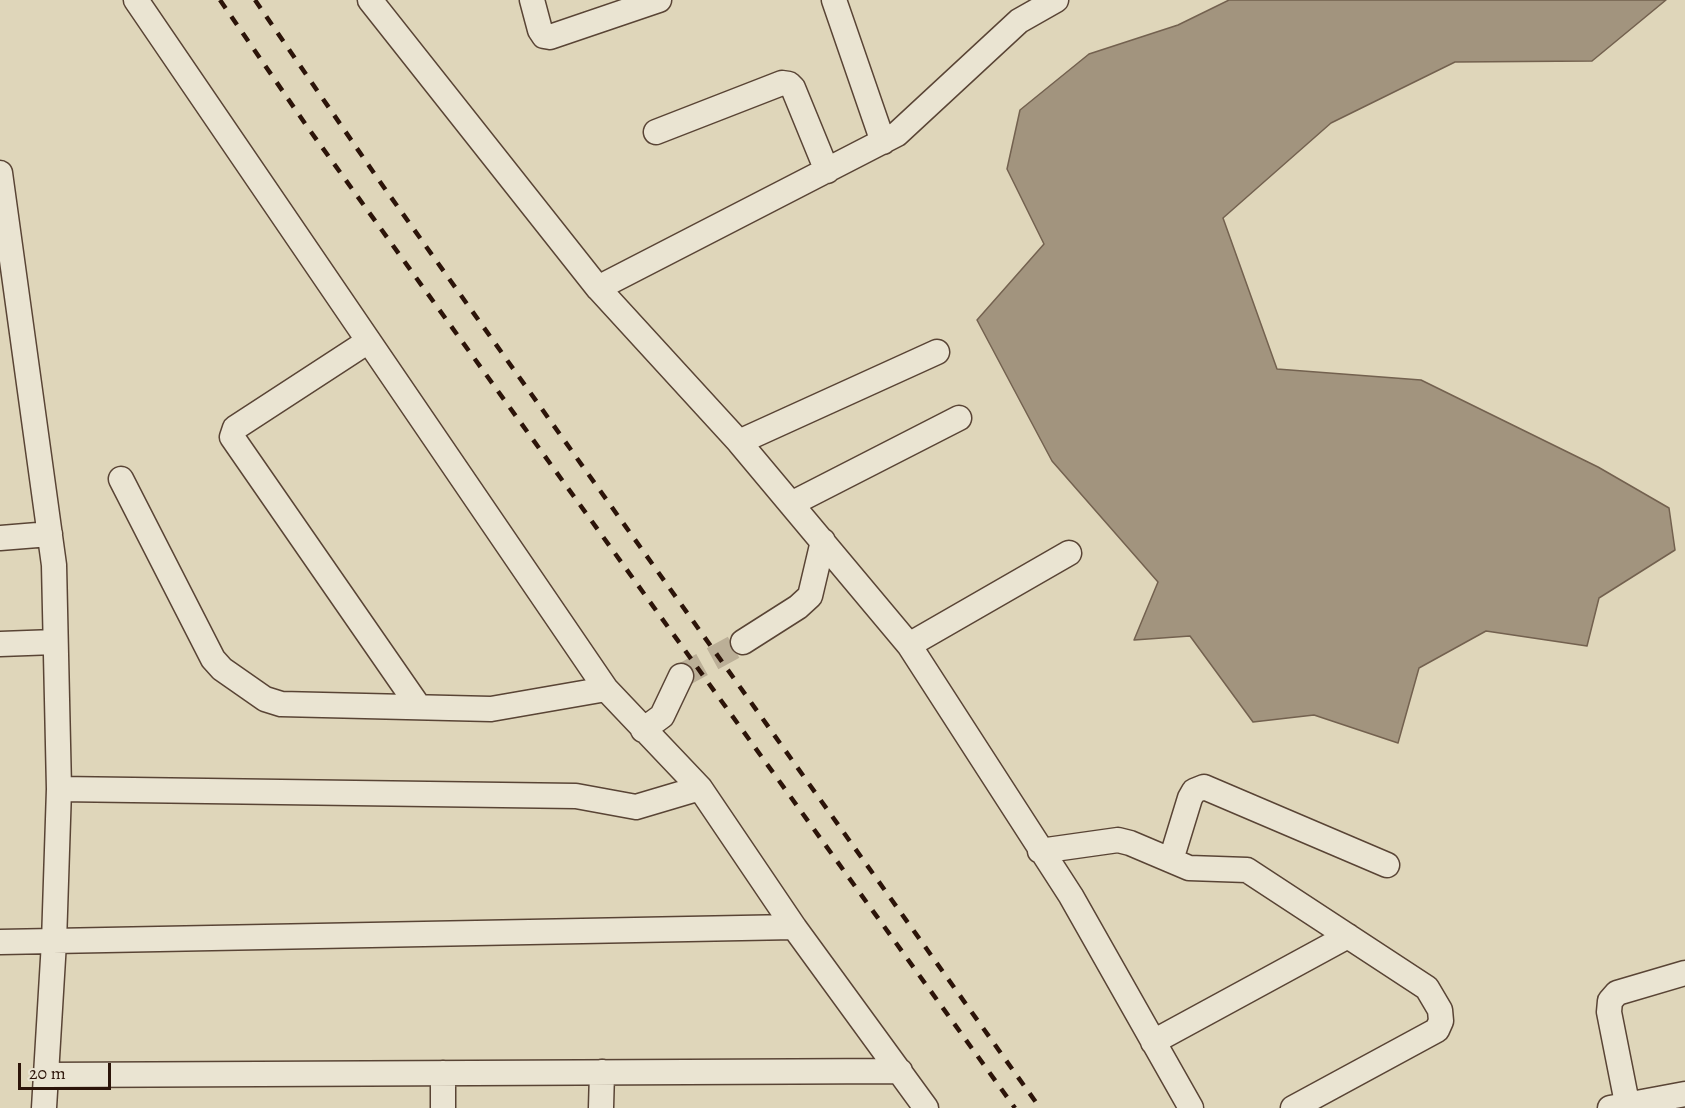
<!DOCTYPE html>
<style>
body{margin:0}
#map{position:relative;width:1685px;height:1108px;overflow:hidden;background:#dfd6ba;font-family:Alegreya,serif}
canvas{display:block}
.scale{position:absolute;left:18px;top:1063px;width:93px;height:27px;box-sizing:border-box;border:3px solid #2c1409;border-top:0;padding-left:8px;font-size:18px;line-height:21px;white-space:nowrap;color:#2c1409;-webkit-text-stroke:4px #eae4d2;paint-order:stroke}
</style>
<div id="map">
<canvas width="1685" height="1108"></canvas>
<div class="scale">20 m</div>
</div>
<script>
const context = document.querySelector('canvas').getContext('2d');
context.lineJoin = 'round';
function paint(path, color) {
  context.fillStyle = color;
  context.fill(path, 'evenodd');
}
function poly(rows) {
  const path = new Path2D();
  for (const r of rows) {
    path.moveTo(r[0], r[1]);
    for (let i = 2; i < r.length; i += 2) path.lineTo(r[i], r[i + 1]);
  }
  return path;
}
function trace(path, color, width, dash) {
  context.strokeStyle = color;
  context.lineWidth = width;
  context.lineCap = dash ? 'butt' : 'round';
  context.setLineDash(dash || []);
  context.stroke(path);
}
const water = poly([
 [1229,0,1666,0,1592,61,1455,62,1331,123,1223,218,1277,369,1421,380,1598,467,1669,508,1675,550,1599,598,1587,646,1486,631,1419,668,1398,743,1314,715,1253,722,1190,636,1134,640,1158,582,1052,461,977,320,1044,244,1007,169,1020,110,1089,54,1178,25,1229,0]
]);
const minorTunnel = poly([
 [681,676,743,642]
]);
const minor = poly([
 [136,0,606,689,700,788,794,927,926,1108],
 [370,0,598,288,739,442,909,645,1071,896,1191,1108],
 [532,0,540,30,544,36,550,37,659,0],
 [834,0,883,142],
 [656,132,782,83,789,84,793,88,827,171],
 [0,173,54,565,59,789,54,942,44,1108],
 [598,288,897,134,1019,21,1056,0],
 [367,342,235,428,232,437,419,707],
 [739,442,937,352],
 [121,479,213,659,222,669,265,699,281,704,491,709,606,689],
 [791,504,959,418],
 [0,538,50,534],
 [743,642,798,607,810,596,823,541],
 [0,644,55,642],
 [909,645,1069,553],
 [643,730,662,716,681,676],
 [59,789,576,796,636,807,700,788],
 [1040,851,1118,840,1130,843,1189,868,1247,870,1427,988,1440,1010,1441,1021,1437,1030,1293,1108],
 [1171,860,1190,798,1194,791,1204,787,1387,865],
 [0,942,794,927],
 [1153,1042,1348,936],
 [46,1075,900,1071],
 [443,1108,443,1073],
 [601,1108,602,1072],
 [1610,1108,1685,1094],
 [1628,1108,1609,1012,1610,1001,1617,993,1685,973]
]);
const rail = poly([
 [220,0,306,125,1015,1108],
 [255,0,378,179,1040,1108]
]);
paint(water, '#a2947e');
trace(water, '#73614f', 1.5);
trace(minorTunnel, '#bbaf97', 24, [24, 12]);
trace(minor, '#594435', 27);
trace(minor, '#eae4d2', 24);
trace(rail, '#2c1409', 4.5, [10, 10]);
</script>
